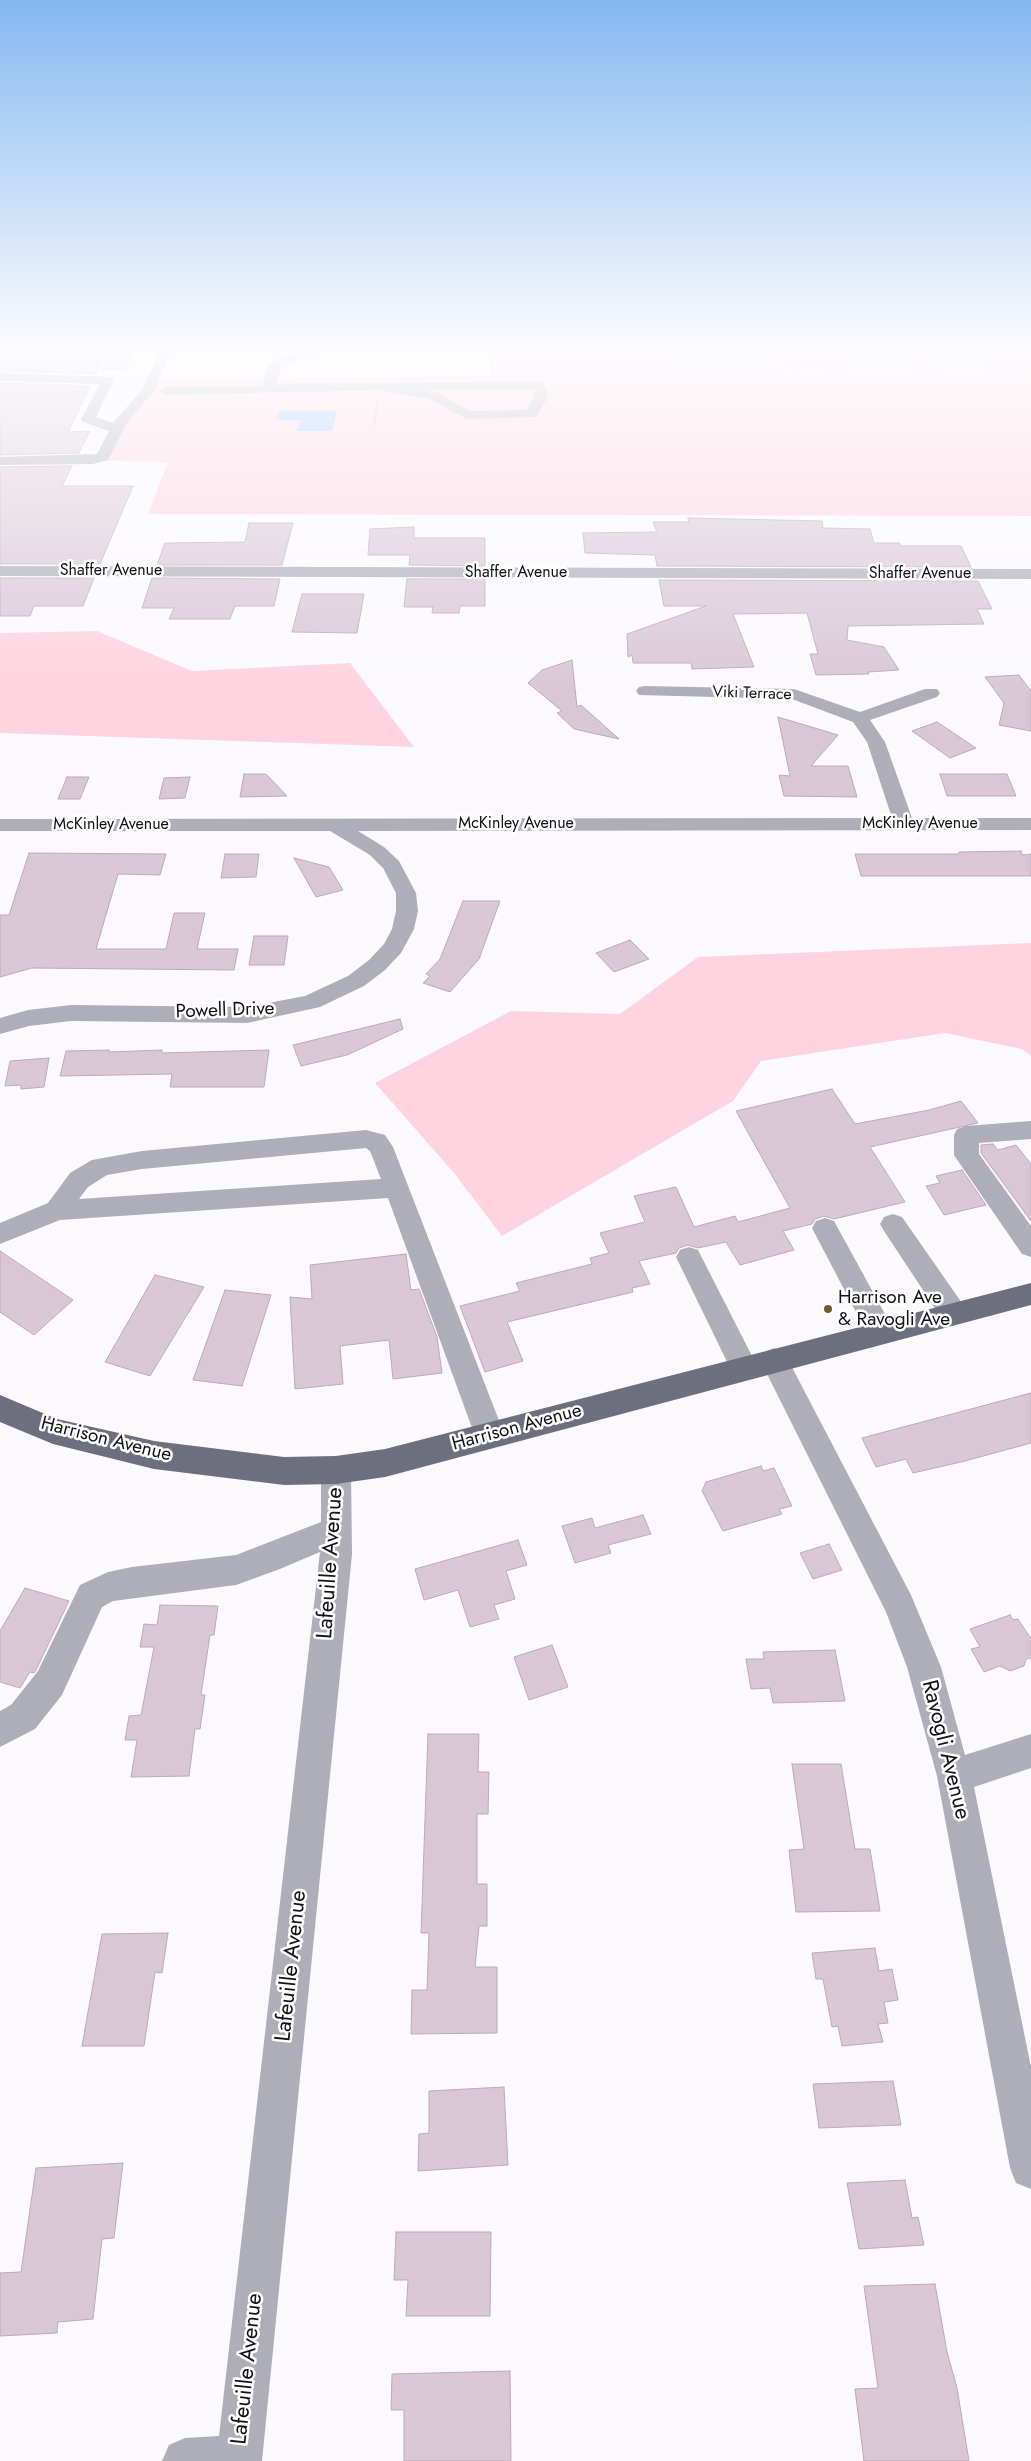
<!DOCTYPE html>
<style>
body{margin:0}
canvas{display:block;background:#fbf9fd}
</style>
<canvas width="1031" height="2461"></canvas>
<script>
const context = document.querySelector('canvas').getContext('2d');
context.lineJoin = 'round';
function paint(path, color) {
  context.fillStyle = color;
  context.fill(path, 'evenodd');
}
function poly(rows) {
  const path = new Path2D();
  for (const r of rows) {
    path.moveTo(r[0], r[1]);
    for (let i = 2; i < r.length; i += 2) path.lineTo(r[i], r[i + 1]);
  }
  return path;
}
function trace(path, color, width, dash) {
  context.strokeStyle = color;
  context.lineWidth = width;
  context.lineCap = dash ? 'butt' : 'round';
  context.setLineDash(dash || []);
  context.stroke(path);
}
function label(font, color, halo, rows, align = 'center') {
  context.font = font + ' Jost,sans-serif';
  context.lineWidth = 5;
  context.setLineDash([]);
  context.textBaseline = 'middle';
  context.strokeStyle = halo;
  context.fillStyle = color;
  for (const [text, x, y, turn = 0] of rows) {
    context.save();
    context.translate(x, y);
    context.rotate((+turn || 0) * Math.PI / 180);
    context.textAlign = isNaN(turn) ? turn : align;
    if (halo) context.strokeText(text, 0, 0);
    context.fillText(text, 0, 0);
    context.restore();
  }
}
const built = poly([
 [565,349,1031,349,1031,427]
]);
const green = poly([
 [491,349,638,349,672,362,874,382,988,377,971,349,1031,349,1031,516,148,514,168,462,93,460,154,380,490,376],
 [691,349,837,349,853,351,844,374,686,357],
 [902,354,927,354,943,377,917,377],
 [97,631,192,671,350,663,414,747,0,733,0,633],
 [1031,943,1031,1056,1022,1049,945,1033,761,1061,733,1101,502,1236,454,1173,375,1083,511,1011,620,1014,698,957]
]);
const water = poly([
 [279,411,337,411,332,431,297,431,300,420,276,420]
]);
const building = poly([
 [112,349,135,349,125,370,102,370,112,349],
 [0,353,106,353,96,374,0,371,0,353],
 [0,383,90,386,68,432,90,431,79,453,0,455,0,383],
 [72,466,62,486,133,486,100,564,0,564,0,467,72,466],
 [688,518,822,521,823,528,870,529,874,543,899,543,901,546,961,546,971,567,657,566,655,555,585,553,583,533,657,532,653,522,689,522,688,518],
 [249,523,293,523,282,565,157,565,165,543,245,542,249,523],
 [414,527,414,538,485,538,485,566,409,565,410,555,368,555,370,529,414,527],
 [0,578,94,578,83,606,34,606,30,616,0,616,0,578],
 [152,578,280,579,274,606,235,606,230,619,169,619,174,608,142,608,152,578],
 [407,579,485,579,485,606,460,606,459,613,432,613,433,607,404,607,407,579],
 [659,580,978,581,992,609,977,609,984,624,848,626,847,640,884,647,899,670,868,672,869,674,816,675,810,654,818,654,807,613,733,614,754,667,692,669,691,663,633,663,632,655,628,657,627,634,706,606,664,606,659,580],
 [302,594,364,594,357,633,292,632,302,594],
 [572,660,577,707,581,705,619,739,574,729,557,713,562,711,528,683,542,670,572,660],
 [1019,675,1031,691,1031,731,999,725,1004,703,985,677,1019,675],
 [778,717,838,735,811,766,848,766,857,797,784,796,779,775,790,776,778,717],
 [937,722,976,748,950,758,912,731,937,722],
 [244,774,266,774,287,796,240,797,244,774],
 [940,774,1007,774,1016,796,947,796,940,774],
 [67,777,89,777,80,799,58,799,67,777],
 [190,777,185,798,159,799,164,778,190,777],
 [1021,851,1022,855,1031,854,1031,876,861,876,855,854,959,854,959,852,1021,851],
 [29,853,166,854,160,875,118,874,96,949,166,949,174,913,205,913,197,949,238,949,234,970,32,968,0,977,0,915,9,915,29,853],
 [225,854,259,854,256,877,221,878,225,854],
 [294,858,329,867,343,890,316,897,294,858],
 [463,901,500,901,479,959,450,992,423,983,430,976,426,974,440,959,463,901],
 [254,936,288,936,284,965,249,965,254,936],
 [630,940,649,959,614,972,596,953,630,940],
 [400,1019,403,1029,347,1055,301,1066,293,1045,400,1019],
 [109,1050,109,1052,162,1050,162,1053,269,1050,264,1087,170,1087,172,1074,60,1076,66,1051,109,1050],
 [49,1058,44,1087,21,1089,21,1085,5,1086,10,1061,49,1058],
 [832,1089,855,1124,929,1110,961,1101,978,1123,870,1147,905,1202,834,1219,824,1216,815,1219,812,1224,783,1231,794,1250,740,1265,726,1242,698,1248,688,1245,679,1248,676,1253,639,1261,650,1284,632,1288,633,1292,507,1322,523,1361,485,1372,460,1306,520,1291,516,1283,592,1264,590,1258,609,1253,600,1233,645,1222,634,1196,676,1187,694,1227,735,1216,738,1222,790,1208,736,1111,832,1089],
 [993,1144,998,1150,1016,1145,1031,1164,1031,1221,981,1153,981,1145,993,1144],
 [962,1170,986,1205,944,1215,926,1186,940,1183,936,1176,962,1170],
 [0,1251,73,1300,34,1335,0,1312,0,1251],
 [406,1254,411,1290,419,1289,437,1337,442,1373,393,1379,389,1340,340,1346,343,1384,295,1389,290,1297,312,1299,310,1265,406,1254],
 [155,1275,204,1287,150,1376,105,1362,155,1275],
 [225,1290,271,1295,242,1386,193,1380,225,1290],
 [1031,1393,1031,1443,965,1461,913,1473,906,1459,876,1467,862,1438,1031,1393],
 [761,1466,763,1471,774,1468,792,1506,779,1509,782,1514,723,1531,702,1491,706,1482,761,1466],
 [643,1515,651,1534,608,1545,611,1553,575,1563,562,1526,592,1518,595,1528,643,1515],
 [518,1540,527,1565,506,1571,515,1599,494,1605,499,1619,470,1627,458,1590,424,1600,415,1569,518,1540],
 [829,1544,842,1570,813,1579,800,1553,829,1544],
 [25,1588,69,1601,36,1670,34,1673,30,1672,20,1688,0,1682,0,1631,25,1588],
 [160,1605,218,1606,214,1635,210,1635,201,1695,205,1695,200,1729,195,1729,189,1776,131,1777,137,1740,125,1740,129,1716,141,1715,154,1647,140,1647,144,1624,157,1625,160,1605],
 [1010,1615,1013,1620,1018,1619,1031,1639,1031,1658,1026,1659,1024,1666,1010,1671,1000,1666,984,1672,971,1649,980,1647,970,1629,1010,1615],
 [552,1645,568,1687,529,1700,514,1657,552,1645],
 [835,1650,845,1701,773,1703,770,1688,751,1689,746,1659,764,1659,763,1652,835,1650],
 [428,1734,479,1734,478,1772,489,1772,488,1814,477,1814,477,1884,487,1884,487,1926,479,1926,475,1967,497,1967,497,2033,411,2034,412,1990,427,1990,429,1933,421,1933,428,1734],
 [792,1764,841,1764,855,1849,870,1849,880,1911,796,1912,789,1850,804,1849,792,1764],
 [168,1933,162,1973,155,1972,144,2046,82,2046,102,1934,168,1933],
 [875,1948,879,1971,892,1969,898,2000,884,2002,888,2023,878,2024,883,2042,842,2046,838,2026,832,2027,823,1979,816,1979,812,1953,875,1948],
 [893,2081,901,2125,819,2128,813,2084,893,2081],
 [504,2087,508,2165,418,2171,419,2134,429,2133,429,2091,504,2087],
 [123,2163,114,2238,102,2239,93,2319,58,2322,57,2333,0,2336,0,2273,21,2272,36,2168,123,2163],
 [905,2180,912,2218,918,2217,924,2245,859,2249,847,2183,905,2180],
 [396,2232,491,2232,490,2316,406,2316,408,2280,394,2280,396,2232],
 [935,2284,947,2352,957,2388,969,2461,864,2461,855,2389,878,2388,864,2286,935,2284],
 [510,2371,511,2461,404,2461,404,2410,391,2410,392,2374,510,2371]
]);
const path = poly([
 [491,349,491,369],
 [374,425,378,402]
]);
const minor = poly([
 [161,349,173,349,154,391,128,421,108,460,93,464,0,465,0,457,97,454,109,431,83,422,81,419,100,384,0,381,0,373,113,377,114,380,96,417,113,423,142,390,161,349],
 [328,349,303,357,281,368,276,385,300,383,540,382,546,386,548,397,536,417,467,419,429,399,380,390,166,395,160,391,166,387,263,386,266,371,272,362,299,350,328,349],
 [421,390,534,390,534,397,527,410,470,411,438,393,421,390],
 [0,566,1031,569,1031,579,0,576,0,566],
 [645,686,794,689,860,712,925,689,937,689,940,693,937,697,870,720,885,742,912,818,1031,818,1031,830,358,831,384,847,399,861,416,893,418,911,414,929,401,953,385,970,364,986,320,1007,247,1023,71,1021,29,1026,0,1034,0,1018,28,1010,71,1005,247,1007,305,996,348,976,369,960,384,944,392,929,396,911,396,893,383,868,370,855,330,831,0,831,0,819,892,818,867,742,853,722,792,699,639,695,636,691,639,687,645,686],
 [1031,1121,1031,1139,979,1143,979,1154,1031,1226,1031,1257,1022,1254,958,1161,954,1155,954,1135,957,1129,966,1126,1031,1121],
 [366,1130,385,1135,393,1147,505,1436,500,1445,490,1449,480,1445,475,1436,388,1198,60,1220,0,1244,0,1223,48,1203,70,1173,92,1160,142,1151,366,1130],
 [366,1148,370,1151,381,1179,79,1199,88,1187,107,1175,142,1169,366,1148],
 [893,1214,902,1217,964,1306,968,1314,964,1322,954,1325,944,1322,884,1231,880,1224,884,1217,893,1214],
 [825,1218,834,1221,891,1325,895,1333,891,1341,881,1344,871,1341,812,1228,816,1221,825,1218],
 [689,1247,698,1250,754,1360,758,1368,754,1376,744,1380,734,1376,676,1257,680,1250,689,1247],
 [774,1348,784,1352,911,1595,941,1667,965,1755,1031,1734,1031,1768,974,1787,1031,2067,1031,2189,1016,2183,1010,2168,937,1776,907,1667,886,1612,760,1360,764,1352,774,1348],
 [336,1457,347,1461,351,1470,352,1554,262,2461,162,2461,169,2445,185,2438,219,2436,320,1552,280,1569,236,1585,113,1601,102,1607,62,1695,35,1729,0,1747,0,1711,11,1705,38,1671,80,1585,108,1572,132,1567,236,1555,321,1522,321,1470,325,1461,336,1457]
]);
const major = poly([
 [1031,1283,1031,1305,385,1477,336,1484,284,1485,154,1469,53,1444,0,1422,0,1395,57,1419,154,1441,284,1457,336,1456,385,1449,1031,1283]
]);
const markers = [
 [828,1309,5,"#74572b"]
];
const farStreetnames = [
 ["Shaffer Avenue",111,571],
 ["Shaffer Avenue",516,573],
 ["Shaffer Avenue",920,574],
 ["Viki Terrace",752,694,2],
 ["McKinley Avenue",516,824],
 ["McKinley Avenue",920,824],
 ["McKinley Avenue",111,825]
];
const streetNames = [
 ["Powell Drive",225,1011,-2],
 ["Harrison Avenue",517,1428,-15],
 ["Harrison Avenue",106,1440,14]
];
const poiNames = [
 ["Harrison Ave",838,1298],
 ["& Ravogli Ave",838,1320]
];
const nearStreetnames = [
 ["Lafeuille Avenue",331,1563,-86],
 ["Ravogli Avenue",945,1750,76],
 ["Lafeuille Avenue",292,1966,-84],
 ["Lafeuille Avenue",248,2369,-84]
];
paint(built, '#f3e8fe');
paint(green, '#fdd3df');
paint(water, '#8ebefc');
paint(building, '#d9c7d6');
trace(building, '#bba9b7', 1);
trace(path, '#b4b2b7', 2, [2.5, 1]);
paint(minor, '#adaeb7');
paint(major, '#6d6f7e');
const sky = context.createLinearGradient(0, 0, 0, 694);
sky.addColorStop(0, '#84b8f0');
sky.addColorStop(0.5, '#fdfcfe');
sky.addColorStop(1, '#fdfcfe00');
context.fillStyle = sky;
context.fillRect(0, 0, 1031, 694);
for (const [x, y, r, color] of markers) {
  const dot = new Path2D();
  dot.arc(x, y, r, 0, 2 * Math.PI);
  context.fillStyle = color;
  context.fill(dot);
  trace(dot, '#fff', 2);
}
label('16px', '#131016', '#fff', farStreetnames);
label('19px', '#131016', '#fff', streetNames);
label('19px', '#131016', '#fff', poiNames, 'left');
label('22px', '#131016', '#fff', nearStreetnames);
</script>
